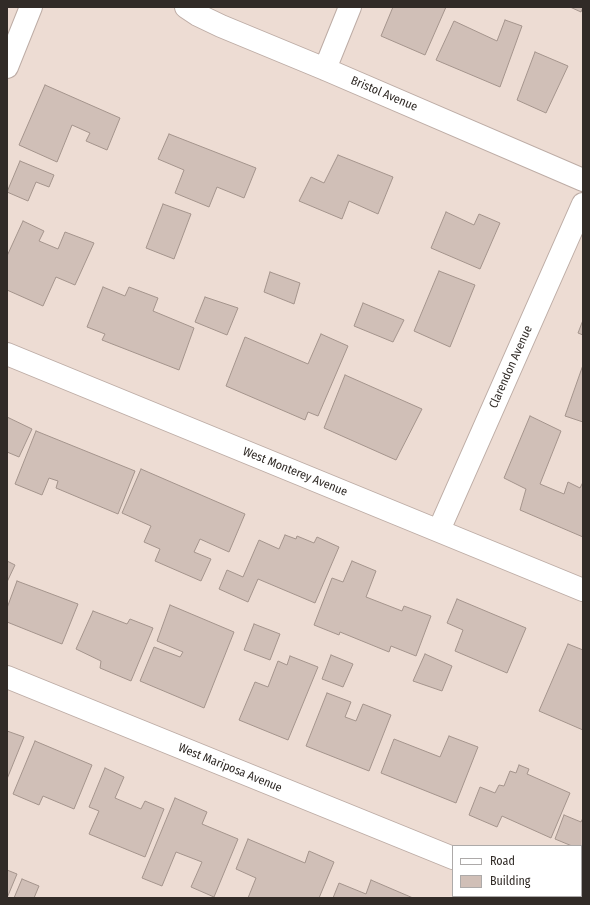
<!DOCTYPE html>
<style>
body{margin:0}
#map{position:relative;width:590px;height:905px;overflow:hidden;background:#eddcd3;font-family:"Fira Sans Condensed",sans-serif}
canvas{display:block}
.frame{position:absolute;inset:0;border:8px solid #312b27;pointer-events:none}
.legend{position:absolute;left:452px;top:845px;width:130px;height:52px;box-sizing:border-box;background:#fff;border:1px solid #adaaa9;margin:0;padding:5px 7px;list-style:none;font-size:12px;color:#312b27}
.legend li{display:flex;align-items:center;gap:8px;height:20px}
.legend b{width:20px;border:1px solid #adaaa9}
</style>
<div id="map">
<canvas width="590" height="905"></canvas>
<div class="frame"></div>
<ul class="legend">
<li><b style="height:5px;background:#fff"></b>Road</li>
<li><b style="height:11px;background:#d0bfb7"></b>Building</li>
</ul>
</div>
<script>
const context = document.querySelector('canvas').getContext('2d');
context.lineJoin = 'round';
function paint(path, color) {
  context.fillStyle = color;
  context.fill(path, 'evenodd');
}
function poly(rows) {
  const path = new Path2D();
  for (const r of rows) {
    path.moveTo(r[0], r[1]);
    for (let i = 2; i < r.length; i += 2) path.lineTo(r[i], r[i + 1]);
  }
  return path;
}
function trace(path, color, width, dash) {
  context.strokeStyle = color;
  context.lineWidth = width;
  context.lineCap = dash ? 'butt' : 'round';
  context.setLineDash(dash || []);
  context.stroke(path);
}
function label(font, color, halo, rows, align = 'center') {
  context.font = font + ' "Fira Sans Condensed",sans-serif';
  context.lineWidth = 3;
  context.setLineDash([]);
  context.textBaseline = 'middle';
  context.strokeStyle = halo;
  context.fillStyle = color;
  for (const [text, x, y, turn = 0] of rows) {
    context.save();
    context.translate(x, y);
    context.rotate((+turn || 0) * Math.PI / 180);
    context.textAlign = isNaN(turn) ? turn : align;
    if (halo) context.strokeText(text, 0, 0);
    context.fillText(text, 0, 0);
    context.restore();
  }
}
const building = poly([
 [393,7,446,7,425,55,381,36,393,7],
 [570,7,583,7,581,12,570,7],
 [505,20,522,26,500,87,436,60,454,21,497,41,505,20],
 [535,52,568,66,546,113,517,100,535,52],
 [45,85,120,118,107,150,86,141,90,133,72,125,57,162,19,145,45,85],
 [169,134,256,168,244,198,217,187,209,207,175,193,184,170,158,159,169,134],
 [338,155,393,177,378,214,349,201,342,219,299,201,311,177,324,183,338,155],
 [20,161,54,175,49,187,36,182,28,201,7,192,20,161],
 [163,204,191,214,174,259,146,248,163,204],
 [446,212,474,225,479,214,500,223,480,269,431,248,446,212],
 [23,221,44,231,39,241,58,249,65,232,94,243,75,285,56,277,43,306,7,290,7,256,23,221],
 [439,271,475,285,450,347,414,331,439,271],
 [270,272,300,283,294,304,264,292,270,272],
 [103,287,125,296,129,287,158,298,153,311,194,328,179,370,102,340,105,334,87,327,103,287],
 [205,297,238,308,227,335,195,322,205,297],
 [363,303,404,320,393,342,354,326,363,303],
 [583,320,583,335,578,333,583,320],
 [321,334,348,346,318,416,308,412,305,420,226,386,245,337,308,364,321,334],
 [583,365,583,422,565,416,583,365],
 [345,375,422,409,396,460,324,428,345,375],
 [530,416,561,431,540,484,564,494,568,482,580,488,583,482,583,537,520,510,526,489,504,478,530,416],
 [7,417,32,429,19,457,7,452,7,417],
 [36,431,135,471,118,514,56,488,58,481,49,478,42,495,15,484,36,431],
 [141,469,245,514,229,552,200,539,194,552,211,559,201,581,155,561,160,549,144,542,151,526,122,513,141,469],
 [285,535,296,539,297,536,314,543,317,537,339,547,315,603,258,579,248,602,219,589,227,570,243,577,259,540,279,549,285,535],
 [7,561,15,565,7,582,7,561],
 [352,561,376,571,366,597,402,611,404,606,431,616,416,656,391,646,389,652,340,632,339,635,314,625,332,578,343,582,352,561],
 [17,581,78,604,62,644,7,622,7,608,17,581],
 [457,599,526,628,507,673,455,651,463,630,447,623,457,599],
 [170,605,234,632,204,708,140,681,154,647,180,657,183,652,157,641,170,605],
 [93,611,127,624,130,619,153,628,131,681,100,668,101,661,76,649,93,611],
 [254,624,280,634,270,660,244,650,254,624],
 [568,644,583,650,583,730,539,711,568,644],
 [425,654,452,666,442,691,413,681,425,654],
 [331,655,353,664,343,687,322,679,331,655],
 [290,656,318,667,288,740,239,720,255,682,268,687,278,661,287,665,290,656],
 [327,693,351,702,345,717,356,721,363,704,391,715,369,771,306,746,327,693],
 [7,731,24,737,7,779,7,731],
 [449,736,478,747,456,803,381,773,394,739,440,757,449,736],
 [35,741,92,765,74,809,43,796,39,805,13,794,35,741],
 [519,765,529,769,527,774,570,793,551,838,502,816,497,827,469,815,480,787,495,793,499,785,504,786,510,771,516,773,519,765],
 [105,768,124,777,115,798,141,809,145,801,164,809,145,857,89,834,99,811,89,807,105,768],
 [175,798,207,812,202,824,238,839,214,897,191,887,202,862,176,852,162,886,142,878,175,798],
 [564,815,581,822,583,818,583,850,581,850,581,846,572,846,555,839,564,815],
 [248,839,305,863,309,851,334,862,319,898,248,898,256,878,236,869,248,839],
 [7,870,17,874,7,898,7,870],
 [22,879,39,886,34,898,14,898,22,879],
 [371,880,413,898,333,898,339,883,366,894,371,880]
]);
const street = poly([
 [186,7,198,15,221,26,325,69,583,180],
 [7,67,31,7],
 [325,69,350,7],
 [7,354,583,590],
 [439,530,583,204],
 [7,677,453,858],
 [548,896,553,898]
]);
const streetNames = [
 ["Bristol Avenue",384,94,23],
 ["Clarendon Avenue",511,367,-66],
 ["West Monterey Avenue",295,472,22],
 ["West Mariposa Avenue",230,768,22]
];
paint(building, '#d0bfb7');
trace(building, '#a4948c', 1);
trace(street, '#bdaca5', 24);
trace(street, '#fff', 22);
label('12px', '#312b27', '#fff', streetNames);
</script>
